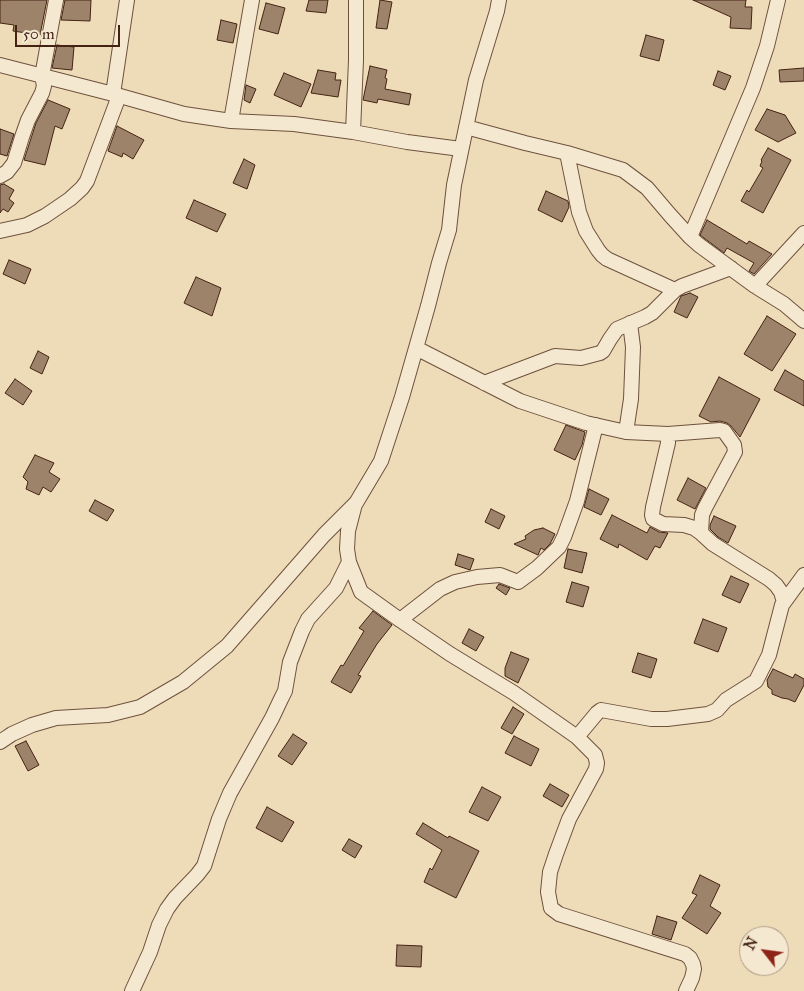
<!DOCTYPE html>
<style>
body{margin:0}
#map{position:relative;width:804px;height:991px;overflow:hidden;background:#eedcb8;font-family:"IM FELL Great Primer",serif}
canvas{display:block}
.north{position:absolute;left:739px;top:926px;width:50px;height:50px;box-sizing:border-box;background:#f4e8d1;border:1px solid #ae9985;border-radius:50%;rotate:300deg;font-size:14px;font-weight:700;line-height:20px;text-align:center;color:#442314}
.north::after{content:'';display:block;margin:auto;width:18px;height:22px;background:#8f2418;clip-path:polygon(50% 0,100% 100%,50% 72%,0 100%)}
.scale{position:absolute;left:15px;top:25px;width:105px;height:22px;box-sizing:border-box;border:2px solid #442314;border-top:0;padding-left:6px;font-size:15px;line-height:18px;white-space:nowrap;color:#442314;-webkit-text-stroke:4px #f4e8d1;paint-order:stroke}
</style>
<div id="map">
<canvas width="804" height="991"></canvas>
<div class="north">N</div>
<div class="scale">50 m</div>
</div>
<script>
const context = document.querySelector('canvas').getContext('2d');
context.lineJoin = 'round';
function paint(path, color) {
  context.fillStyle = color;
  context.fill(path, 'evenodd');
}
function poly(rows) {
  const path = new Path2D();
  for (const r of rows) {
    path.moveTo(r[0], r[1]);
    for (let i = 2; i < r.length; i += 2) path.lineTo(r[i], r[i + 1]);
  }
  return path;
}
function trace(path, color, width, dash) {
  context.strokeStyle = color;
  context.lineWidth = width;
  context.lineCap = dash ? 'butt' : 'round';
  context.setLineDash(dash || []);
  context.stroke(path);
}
const building = poly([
 [0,0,47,0,40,35,13,31,14,25,0,23,0,0],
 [65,0,91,0,90,21,61,20,65,0],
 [309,0,328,0,326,13,306,11,309,0],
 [380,0,392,2,387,29,376,28,380,0],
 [693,0,746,0,745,7,752,7,751,29,730,28,731,17,693,0],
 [266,3,285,8,278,34,259,29,266,3],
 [221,20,237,24,233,43,217,40,221,20],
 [646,35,664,40,659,61,640,56,646,35],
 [57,45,74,47,72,70,52,68,57,45],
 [370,66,387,70,385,78,387,79,385,89,411,94,409,105,378,99,377,103,363,100,370,66],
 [804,68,804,81,780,82,779,70,804,68],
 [318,70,336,73,335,80,341,80,338,97,311,93,318,70],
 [718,71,731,76,725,90,713,85,718,71],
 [284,73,311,84,301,107,274,95,284,73],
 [246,85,256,89,250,103,244,100,246,85],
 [48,100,70,109,62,129,55,126,45,165,24,160,36,123,48,100],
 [767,109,785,115,796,133,778,142,755,130,767,109],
 [117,126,144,140,133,159,123,153,122,157,108,151,117,126],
 [0,129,14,134,7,156,0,154,0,129],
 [768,148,791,160,763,213,741,201,747,190,749,192,763,168,760,166,762,161,761,160,768,148],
 [244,159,255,165,247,189,233,183,244,159],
 [4,184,14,190,9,199,14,203,8,212,3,209,0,213,0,185,4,184],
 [546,191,568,201,569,207,562,222,538,210,546,191],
 [194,200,226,214,217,232,186,218,194,200],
 [707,220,747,244,749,241,772,254,754,274,749,271,754,263,727,248,724,253,700,235,707,220],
 [9,260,31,269,25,284,3,274,9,260],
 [196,277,221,288,212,316,184,303,196,277],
 [690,293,698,297,687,318,674,312,681,296,690,293],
 [767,316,796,334,772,371,744,354,767,316],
 [38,351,49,357,42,374,30,368,38,351],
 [785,370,804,381,804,406,774,390,785,370],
 [719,377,760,399,740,437,731,426,727,423,720,421,711,422,699,416,719,377],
 [15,379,32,391,23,405,5,393,15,379],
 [566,425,585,432,582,445,575,460,554,450,566,425],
 [35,455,54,463,49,472,60,479,51,492,43,487,39,495,26,489,28,482,23,477,35,455],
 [688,478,706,488,695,509,677,500,688,478],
 [589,489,609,499,601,515,584,507,589,489],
 [95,500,114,510,107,521,89,511,95,500],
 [491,509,505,516,499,529,485,522,491,509],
 [612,515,647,533,650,527,659,532,668,533,660,548,655,546,647,560,619,544,618,548,600,539,612,515],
 [714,516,736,526,728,543,718,537,710,529,710,525,714,516],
 [543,528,555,534,550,544,544,550,541,548,538,555,514,544,526,539,525,536,534,530,543,528],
 [568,549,587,553,582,573,564,568,568,549],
 [458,554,474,559,470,570,455,565,458,554],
 [731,576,749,584,740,603,722,595,731,576],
 [572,582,589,587,583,607,566,602,572,582],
 [499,584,510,588,506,595,496,588,499,584],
 [373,611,392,625,377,644,358,675,361,676,351,693,331,682,341,665,343,666,364,631,359,628,373,611],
 [703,619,727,628,718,652,694,643,703,619],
 [469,629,484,637,476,651,462,643,469,629],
 [511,652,529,659,518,683,505,676,505,668,511,652],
 [638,653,657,659,651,678,632,672,638,653],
 [773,669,793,678,795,674,804,679,804,685,795,702,788,699,782,698,772,694,772,690,768,687,767,680,773,669],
 [513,707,524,714,512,734,501,728,513,707],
 [293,734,307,743,292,765,278,756,293,734],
 [514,736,539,749,531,766,505,753,514,736],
 [26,741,39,765,28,771,15,746,26,741],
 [550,784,569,795,562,807,543,796,550,784],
 [482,787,501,797,488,821,469,812,482,787],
 [267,807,294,822,282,842,256,828,267,807],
 [423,823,448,838,449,836,479,851,456,898,424,882,430,868,432,870,442,850,416,834,423,823],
 [349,839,362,846,355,858,342,850,349,839],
 [700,875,720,885,710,906,721,913,707,934,682,918,697,895,692,893,700,875],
 [657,916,677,922,671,940,652,934,657,916],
 [397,945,422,946,421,967,396,966,397,945]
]);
const minor = poly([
 [0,65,113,94,184,114,231,121,294,124,353,132,407,142,461,149],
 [113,94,127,0],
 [231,121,252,0],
 [466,127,525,143,567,153,623,170,647,188,670,215,690,237,699,245,755,286,784,304,804,321],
 [353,132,356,60,356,0],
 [567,153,579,212,586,231,598,250,602,255,607,259,675,290],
 [0,176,7,172,14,163,22,137,28,120,42,93,44,86,42,76,56,0],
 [0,231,27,225,45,216,70,199,82,188,87,181,119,96],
 [690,237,753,88,767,46,778,0],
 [755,286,804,233],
 [416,348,520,401,586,423,626,432,668,434,720,430,724,431,734,445,735,452,705,508,702,515,701,533],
 [484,383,555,356,581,358,600,353,603,351,610,339,617,329,645,317,652,313,675,290,682,286,731,268],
 [626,432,631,399,633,347,630,323],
 [668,434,668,443,653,507,652,515,653,519,663,524,684,525,694,528,701,533,713,544,769,579,776,585,781,592,784,602],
 [355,504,348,531,347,549,349,562,361,592,400,620,450,654,514,693,577,737,595,755,597,763,596,769,569,819,556,854,550,872,548,892,551,908,559,914,685,954,690,958,693,964,694,969,692,978,686,991],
 [400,620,440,589,455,582,477,577,500,575,518,582,537,568,559,547,564,537,577,501,596,425],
 [577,737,597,713,601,710,651,719,667,719,708,714,717,710,726,700,756,681,769,655,782,605,804,575],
 [0,742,12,734,32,725,56,718,108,715,140,707,183,682,227,646,324,535,356,503,381,461,402,397,428,306,439,263,449,230,454,185,476,80,497,11,499,0],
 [132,991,150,952,159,925,167,909,175,898,197,875,204,866,219,819,230,793,272,718,281,699,285,691,290,662,302,631,308,619,336,588,349,562]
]);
paint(building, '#9c8369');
trace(building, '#442314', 1);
trace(minor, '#6e513d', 16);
trace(minor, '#f4e8d1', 14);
</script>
